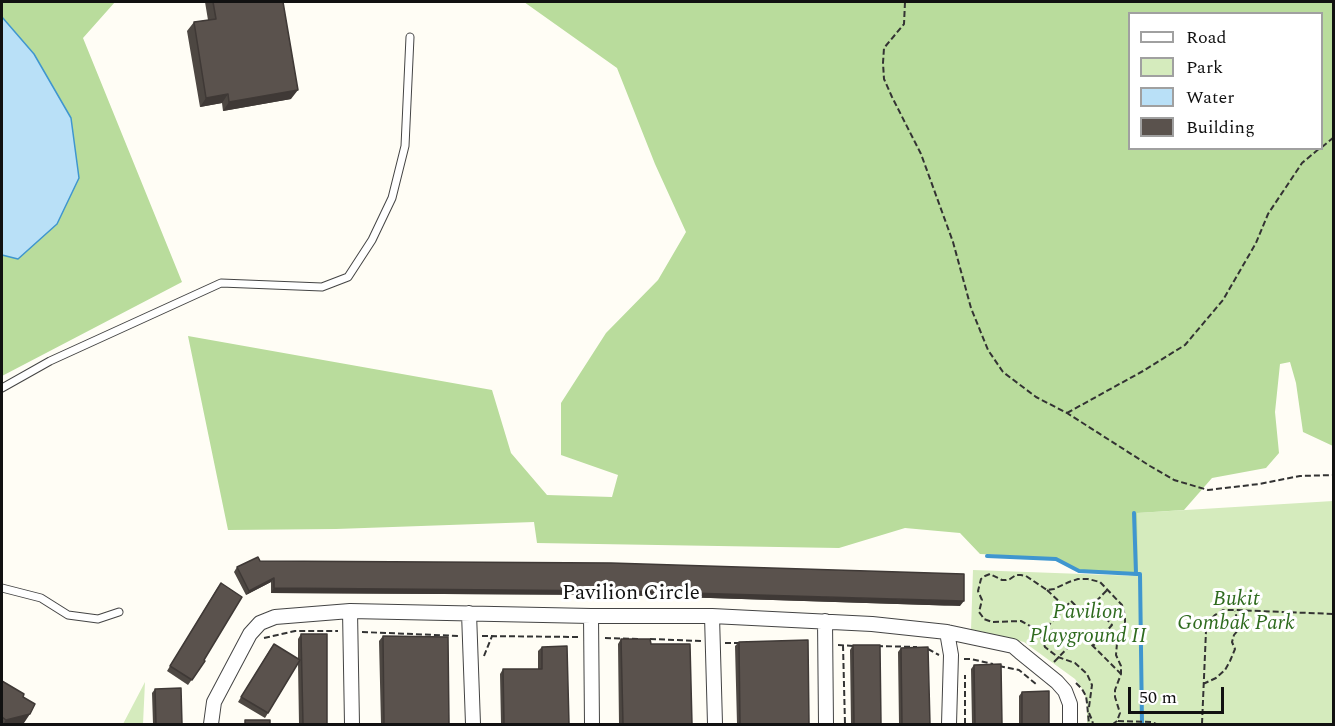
<!DOCTYPE html>
<style>
body{margin:0}
#map{position:relative;width:1335px;height:726px;overflow:hidden;background:#fffdf5;font-family:Spectral,serif}
canvas{display:block}
.frame{position:absolute;inset:0;border:3px solid #111;pointer-events:none}
.legend{position:absolute;left:1128px;top:12px;width:195px;height:138px;box-sizing:border-box;background:#fff;border:2px solid #a0a0a0;margin:0;padding:8px 10px;list-style:none;font-size:18px;color:#111}
.legend li{display:flex;align-items:center;gap:12px;height:30px}
.legend b{width:30px;border:2px solid #a0a0a0}
.scale{position:absolute;left:1128px;top:687px;width:96px;height:27px;box-sizing:border-box;border:3px solid #111;border-top:0;padding-left:8px;font-size:18px;line-height:21px;white-space:nowrap;color:#111;-webkit-text-stroke:4px #fff;paint-order:stroke}
</style>
<div id="map">
<canvas width="1335" height="726"></canvas>
<div class="frame"></div>
<ul class="legend">
<li><b style="height:8px;background:#fff"></b>Road</li>
<li><b style="height:16px;background:#d5ebbd"></b>Park</li>
<li><b style="height:16px;background:#b9e0f7"></b>Water</li>
<li><b style="height:16px;background:#5a524d"></b>Building</li>
</ul>
<div class="scale">50 m</div>
</div>
<script>
const context = document.querySelector('canvas').getContext('2d');
context.lineJoin = 'round';
function paint(path, color) {
  context.fillStyle = color;
  context.fill(path, 'evenodd');
}
function poly(rows) {
  const path = new Path2D();
  for (const r of rows) {
    path.moveTo(r[0], r[1]);
    for (let i = 2; i < r.length; i += 2) path.lineTo(r[i], r[i + 1]);
  }
  return path;
}
function trace(path, color, width, dash) {
  context.strokeStyle = color;
  context.lineWidth = width;
  context.lineCap = dash ? 'butt' : 'round';
  context.setLineDash(dash || []);
  context.stroke(path);
}
function label(font, color, halo, rows, align = 'center') {
  context.font = font + ' Spectral,serif';
  context.lineWidth = 6;
  context.setLineDash([]);
  context.textBaseline = 'middle';
  context.strokeStyle = halo;
  context.fillStyle = color;
  for (const [text, x, y, turn = 0] of rows) {
    context.save();
    context.translate(x, y);
    context.rotate((+turn || 0) * Math.PI / 180);
    context.textAlign = isNaN(turn) ? turn : align;
    if (halo) context.strokeText(text, 0, 0);
    context.fillText(text, 0, 0);
    context.restore();
  }
}
const green = poly([
 [1333,501,1333,724,1087,724,1087,701,1083,690,1075,679,1024,642,971,630,973,570,1137,576,1137,513],
 [145,682,143,724,123,724]
]);
const forest = poly([
 [2,2,115,2,83,38,182,282,2,376,2,255,18,258,34,54,2,17],
 [524,2,1333,2,1333,446,1303,432,1296,383,1290,362,1280,364,1275,412,1279,453,1266,468,1212,478,1184,510,1137,513,1138,576,1079,570,1056,558,980,554,960,533,905,528,839,548,537,543,534,522,336,529,228,530,188,336,492,390,511,453,547,495,612,497,618,475,561,455,561,403,606,333,658,280,686,232,655,164,617,68],
 [1130,14,1322,14,1322,148,1130,148]
]);
const water = poly([
 [2,17,34,54,71,118,79,178,57,224,18,259,2,255,2,17]
]);
const stream = poly([
 [1134,513,1136,574],
 [987,556,1056,559,1079,571,1137,574],
 [1138,574,1140,574,1142,724]
]);
const path = poly([
 [905,2,904,24,884,48,883,63,884,79,892,97,921,154,953,242,971,308,988,350,1003,372,1036,397,1067,413,1150,466,1174,480,1208,490,1259,484,1300,476,1334,475],
 [1322,147,1334,137],
 [1067,413,1143,371,1185,345,1223,300,1256,243,1268,214,1302,163,1320,148],
 [1047,590,1065,607],
 [1093,604,1112,625,1093,646],
 [362,632,458,636],
 [1040,635,1048,626],
 [482,636,578,637],
 [264,638,295,631,338,631],
 [605,638,641,639],
 [650,639,701,641],
 [725,643,740,643],
 [838,645,854,646],
 [843,645,845,724],
 [877,646,917,647],
 [1069,646,1048,626,1071,601,1084,614,1108,589],
 [928,649,939,655],
 [484,656,492,636],
 [964,659,971,659,993,664],
 [1054,662,1081,634,1121,674],
 [999,666,1019,670,1036,684],
 [1076,683,1082,689,1086,696,1087,703,1089,724],
 [1203,684,1216,678,1225,670,1230,661,1235,649,1232,642,1234,635,1238,630,1238,623,1235,611],
 [1089,707,1092,685,1087,674,1075,663,1058,657,1050,651,1045,647,1040,635,1034,628,1021,621,992,622,984,619,982,616,979,612,982,600,978,591,981,579,985,576,990,574,1002,580,1006,580,1010,579,1016,575,1021,575,1026,576,1047,590,1054,589,1069,582,1078,579,1088,579,1100,582,1122,605,1125,616,1125,624,1117,643,1116,655,1121,666,1121,674,1115,690,1115,697,1120,713,1117,721,1113,724],
 [1089,713,1092,720,1093,724],
 [1118,721,1152,722,1156,724],
 [965,724,965,675],
 [1202,724,1206,631,1210,620,1215,615,1223,610,1234,610,1334,614]
]);
const lane = poly([
 [2,388,50,361,221,283,322,287,348,277,372,240,392,198,405,146,410,37],
 [2,588,41,598,68,615,98,619,119,612]
]);
const street = poly([
 [350,611,352,724],
 [469,613,473,724],
 [591,616,592,724],
 [712,616,715,724],
 [825,621,826,724],
 [947,632,951,655,949,724],
 [211,724,214,702,250,634,260,623,275,617,350,611,591,616,712,616,872,624,947,632,1013,646,1020,652,1057,682,1065,691,1070,704,1070,724]
]);
const wall = poly([
 [205,2,283,2,291,99,223,111,222,103,200,107,187,31,194,22,208,20],
 [260,561,960,606,617,595,271,593,271,582,246,595,234,572,237,567],
 [218,587,204,660,205,661,188,685,167,671],
 [301,634,327,724,299,724,298,663,265,718,238,702,271,648,298,659,298,639],
 [383,636,449,724,381,724,379,641],
 [621,639,651,644,692,724,619,724,618,644],
 [739,642,809,724,737,724,735,646],
 [853,645,881,724,851,724,850,650],
 [542,647,569,724,501,724,500,674,503,669,538,669,538,651],
 [901,648,930,724,899,724,898,652],
 [974,665,1002,724,972,724,971,669],
 [2,681,23,697,24,723,17,724,2,724],
 [155,689,182,724,153,724,152,693],
 [1022,692,1049,724,1019,724,1019,696]
]);
const shadedWall = poly([
 [298,90,291,99,223,111,229,102],
 [228,94,222,103,200,107,206,98],
 [274,578,271,582,246,595,249,591],
 [274,588,620,591,964,601,960,606,617,595,271,593],
 [30,714,24,723,17,724,3,724,6,720]
]);
const building = poly([
 [213,2,283,2,298,90,229,102,228,94,206,98,194,22,216,19,213,2],
 [258,557,260,561,611,563,964,574,964,601,620,591,274,588,274,578,249,591,237,567,258,557],
 [221,583,242,597,204,660,205,661,192,680,170,666,221,583],
 [301,634,327,634,327,724,303,724,301,634],
 [383,636,448,637,449,724,384,724,383,636],
 [621,639,650,639,651,644,690,644,692,724,623,724,621,639],
 [808,640,809,724,740,724,739,642,808,640],
 [274,644,300,660,268,713,241,697,274,644],
 [853,645,880,645,881,724,854,724,853,645],
 [567,646,569,724,504,724,503,669,542,669,542,647,567,646],
 [928,647,930,724,902,724,901,648,928,647],
 [1001,664,1002,724,975,724,974,665,1001,664],
 [2,681,24,694,23,697,35,704,30,714,6,720,2,717,2,681],
 [181,688,182,724,156,724,155,689,181,688],
 [1049,691,1049,724,1022,724,1022,692,1049,691],
 [245,720,270,720,270,724,245,724,245,720]
]);
const streetNames = [
 ["Pavilion Circle",631,595]
];
const parkNames = [
 ["Bukit",1236,601],
 ["Gombak Park",1236,625],
 ["Pavilion",1088,614],
 ["Playground II",1088,638]
];
paint(green, '#d5ebbd');
paint(forest, '#b9dc9c');
paint(water, '#b9e0f7');
trace(water, '#3f96cf', 1.5);
trace(stream, '#3f96cf', 4);
trace(lane, '#444', 9);
trace(street, '#444', 16);
trace(path, '#333', 2, [6, 3]);
trace(lane, '#fff', 7);
trace(street, '#fff', 14);
paint(wall, '#4d4742');
paint(shadedWall, '#3f3936');
paint(building, '#5a524d');
trace(building, '#3f3936', 1.5);
label('21px', '#111', '#fff', streetNames);
label('italic 21px', '#2f6b1f', '#fff', parkNames);
</script>
